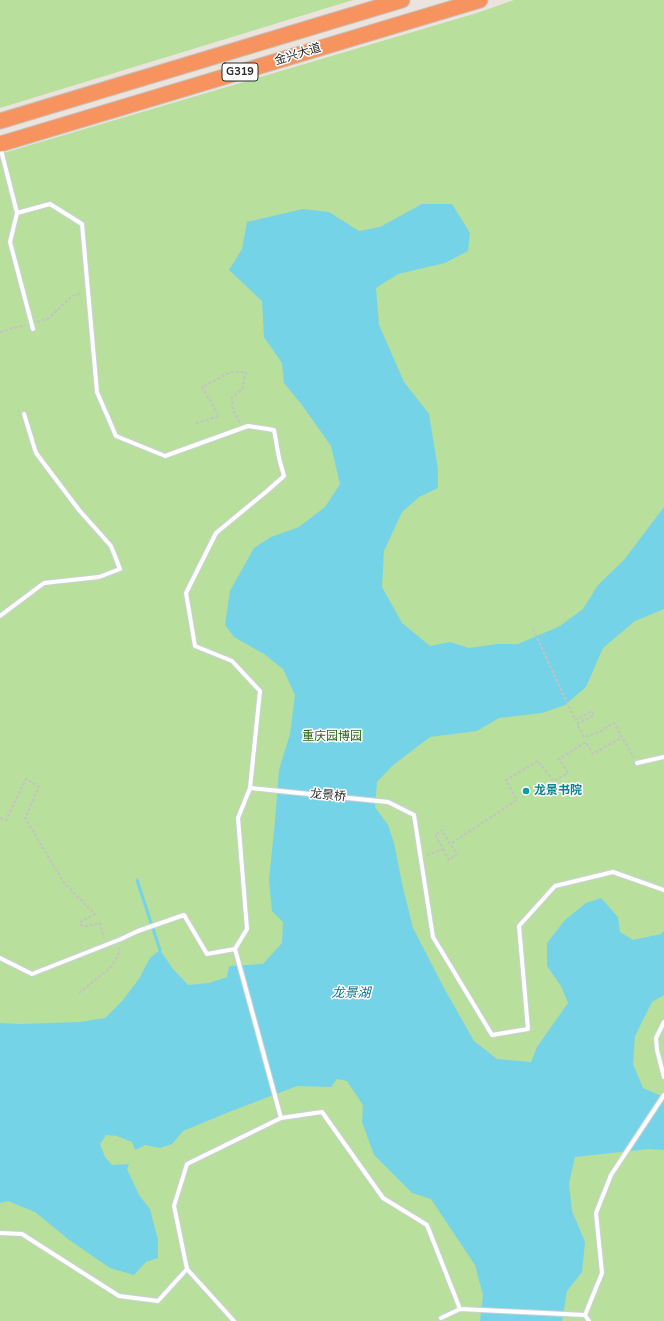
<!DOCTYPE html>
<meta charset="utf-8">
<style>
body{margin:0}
canvas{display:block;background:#ebe4dd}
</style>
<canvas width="664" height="1321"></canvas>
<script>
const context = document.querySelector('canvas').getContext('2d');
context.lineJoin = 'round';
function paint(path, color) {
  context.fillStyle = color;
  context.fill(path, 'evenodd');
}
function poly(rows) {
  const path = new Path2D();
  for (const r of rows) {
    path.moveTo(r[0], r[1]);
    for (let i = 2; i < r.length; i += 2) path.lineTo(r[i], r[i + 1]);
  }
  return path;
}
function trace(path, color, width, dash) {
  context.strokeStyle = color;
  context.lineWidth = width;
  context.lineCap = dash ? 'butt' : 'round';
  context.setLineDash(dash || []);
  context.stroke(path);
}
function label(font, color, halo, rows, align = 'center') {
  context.font = font + ' "Nunito Sans","Noto Sans SC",sans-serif';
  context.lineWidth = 3;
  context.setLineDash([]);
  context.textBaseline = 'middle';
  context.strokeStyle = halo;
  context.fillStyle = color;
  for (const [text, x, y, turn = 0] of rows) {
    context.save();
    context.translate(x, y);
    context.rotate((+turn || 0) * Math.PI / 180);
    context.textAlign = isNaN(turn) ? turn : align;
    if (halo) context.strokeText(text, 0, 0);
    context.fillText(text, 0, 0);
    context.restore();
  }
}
const green = poly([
 [0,0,353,0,0,108],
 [514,0,664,0,664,1321,0,1321,0,154,477,13]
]);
const water = poly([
 [422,204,452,204,470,233,468,251,445,263,398,274,376,288,379,325,404,382,429,414,438,469,438,488,419,497,402,512,384,551,382,587,402,623,430,646,450,642,469,648,497,644,518,644,560,626,583,609,598,585,624,560,664,507,664,609,635,621,603,648,586,687,565,705,542,713,499,718,477,731,430,737,392,766,377,782,375,807,388,825,394,843,403,888,413,928,444,988,474,1041,497,1059,531,1062,537,1047,568,1003,561,986,547,966,547,943,565,920,586,903,601,898,618,917,620,932,633,940,661,934,664,931,664,995,652,1002,635,1036,633,1064,643,1088,664,1097,664,1150,649,1149,575,1157,569,1184,572,1211,585,1242,582,1272,567,1291,562,1321,480,1321,483,1295,475,1265,431,1199,412,1193,374,1155,362,1122,363,1105,347,1081,337,1079,331,1087,297,1086,229,1112,183,1131,172,1144,160,1148,145,1145,135,1150,132,1142,117,1136,106,1135,100,1144,105,1157,112,1165,129,1164,127,1169,139,1195,150,1209,158,1240,158,1258,146,1262,134,1275,110,1268,68,1239,35,1212,8,1201,0,1203,0,1023,18,1024,80,1022,105,1018,123,1000,139,979,150,958,160,950,173,969,188,985,209,983,227,977,229,966,263,964,282,943,283,922,272,911,269,880,275,821,279,770,290,734,295,695,283,669,264,654,234,637,225,625,230,591,254,548,271,537,299,527,325,507,340,484,331,446,302,405,284,383,282,363,264,337,262,301,229,270,242,249,247,222,303,209,329,212,359,231,380,227]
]);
const stream = poly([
 [137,880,160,950]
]);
const path = poly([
 [37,322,49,318,72,296,81,293],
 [0,332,25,325],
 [196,423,219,416,202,387,231,372,246,372,242,390,232,397,233,410,240,423],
 [533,629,575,720,592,711,594,715,577,724,584,737,599,732,614,723,634,758],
 [0,818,6,820,26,779,39,787,25,818,64,883,95,914,82,921,80,925,87,926,100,923,104,938],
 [443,849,449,860,457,854,450,844],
 [427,855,443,849,435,835,442,830,450,844,517,800,506,780,538,761,554,781,568,773,559,759,586,742,593,754,622,737],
 [79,993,111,967,118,956,120,946]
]);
const lane = poly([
 [17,213,10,242,33,329],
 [0,616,44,583,99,577,120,569,111,546,79,510,36,453,24,414],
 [637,763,664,757],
 [250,788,388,802,414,815,433,937,492,1035,528,1029,519,926,555,886,613,872,664,890],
 [235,949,281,1118],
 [0,958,32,974,121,939,138,931,184,915,207,954,235,949,247,929,238,818,250,788,260,691,232,661,195,646,186,593,216,533,267,491,284,476,279,458,274,430,248,426,165,456,116,436,97,392,82,224,50,204,17,213,0,146],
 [664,1022,656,1038,657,1050,664,1077],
 [0,1233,22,1234,119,1296,158,1301,187,1269],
 [441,1318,460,1309,585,1315],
 [234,1321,187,1269,174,1206,187,1164,281,1118,322,1112,383,1198,427,1225,460,1309],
 [589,1321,585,1315,602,1273,596,1213,611,1175,664,1095]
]);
const highway = poly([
 [0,121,402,0],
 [0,144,480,0]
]);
const markers = [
 [526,791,4,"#0f9aa8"]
];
const shields = [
 [240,72,36]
];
const shieldNames = [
 ["G319",240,72]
];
const streetNames = [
 ["金兴大道",298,55,-17],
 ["龙景桥",328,796,5]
];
const parkNames = [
 ["重庆园博园",332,737]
];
const cultureNames = [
 ["龙景书院",534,791]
];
const waterNames = [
 ["龙景湖",351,994]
];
paint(green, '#b8df9c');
paint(water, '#75d3e8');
trace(stream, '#75d3e8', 3);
trace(lane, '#cbd0db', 6);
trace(highway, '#c3c3c3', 17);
trace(path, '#c3c3c3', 2, [3, 2]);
trace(lane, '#fff', 4);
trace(highway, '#f6935e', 15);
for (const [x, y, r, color] of markers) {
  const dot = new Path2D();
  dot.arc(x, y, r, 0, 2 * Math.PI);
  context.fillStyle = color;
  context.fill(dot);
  trace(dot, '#fff', 1.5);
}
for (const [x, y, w] of shields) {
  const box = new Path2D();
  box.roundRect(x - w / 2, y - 9, w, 18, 3);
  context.fillStyle = '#fff';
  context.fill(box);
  trace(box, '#2a2a2a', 1);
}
label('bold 11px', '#2a2a2a', null, shieldNames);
label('12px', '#2a2a2a', '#fff', streetNames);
label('12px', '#32641e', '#fff', parkNames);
label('bold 12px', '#0d838f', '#fff', cultureNames, 'left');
label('italic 13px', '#147294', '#fff', waterNames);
</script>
